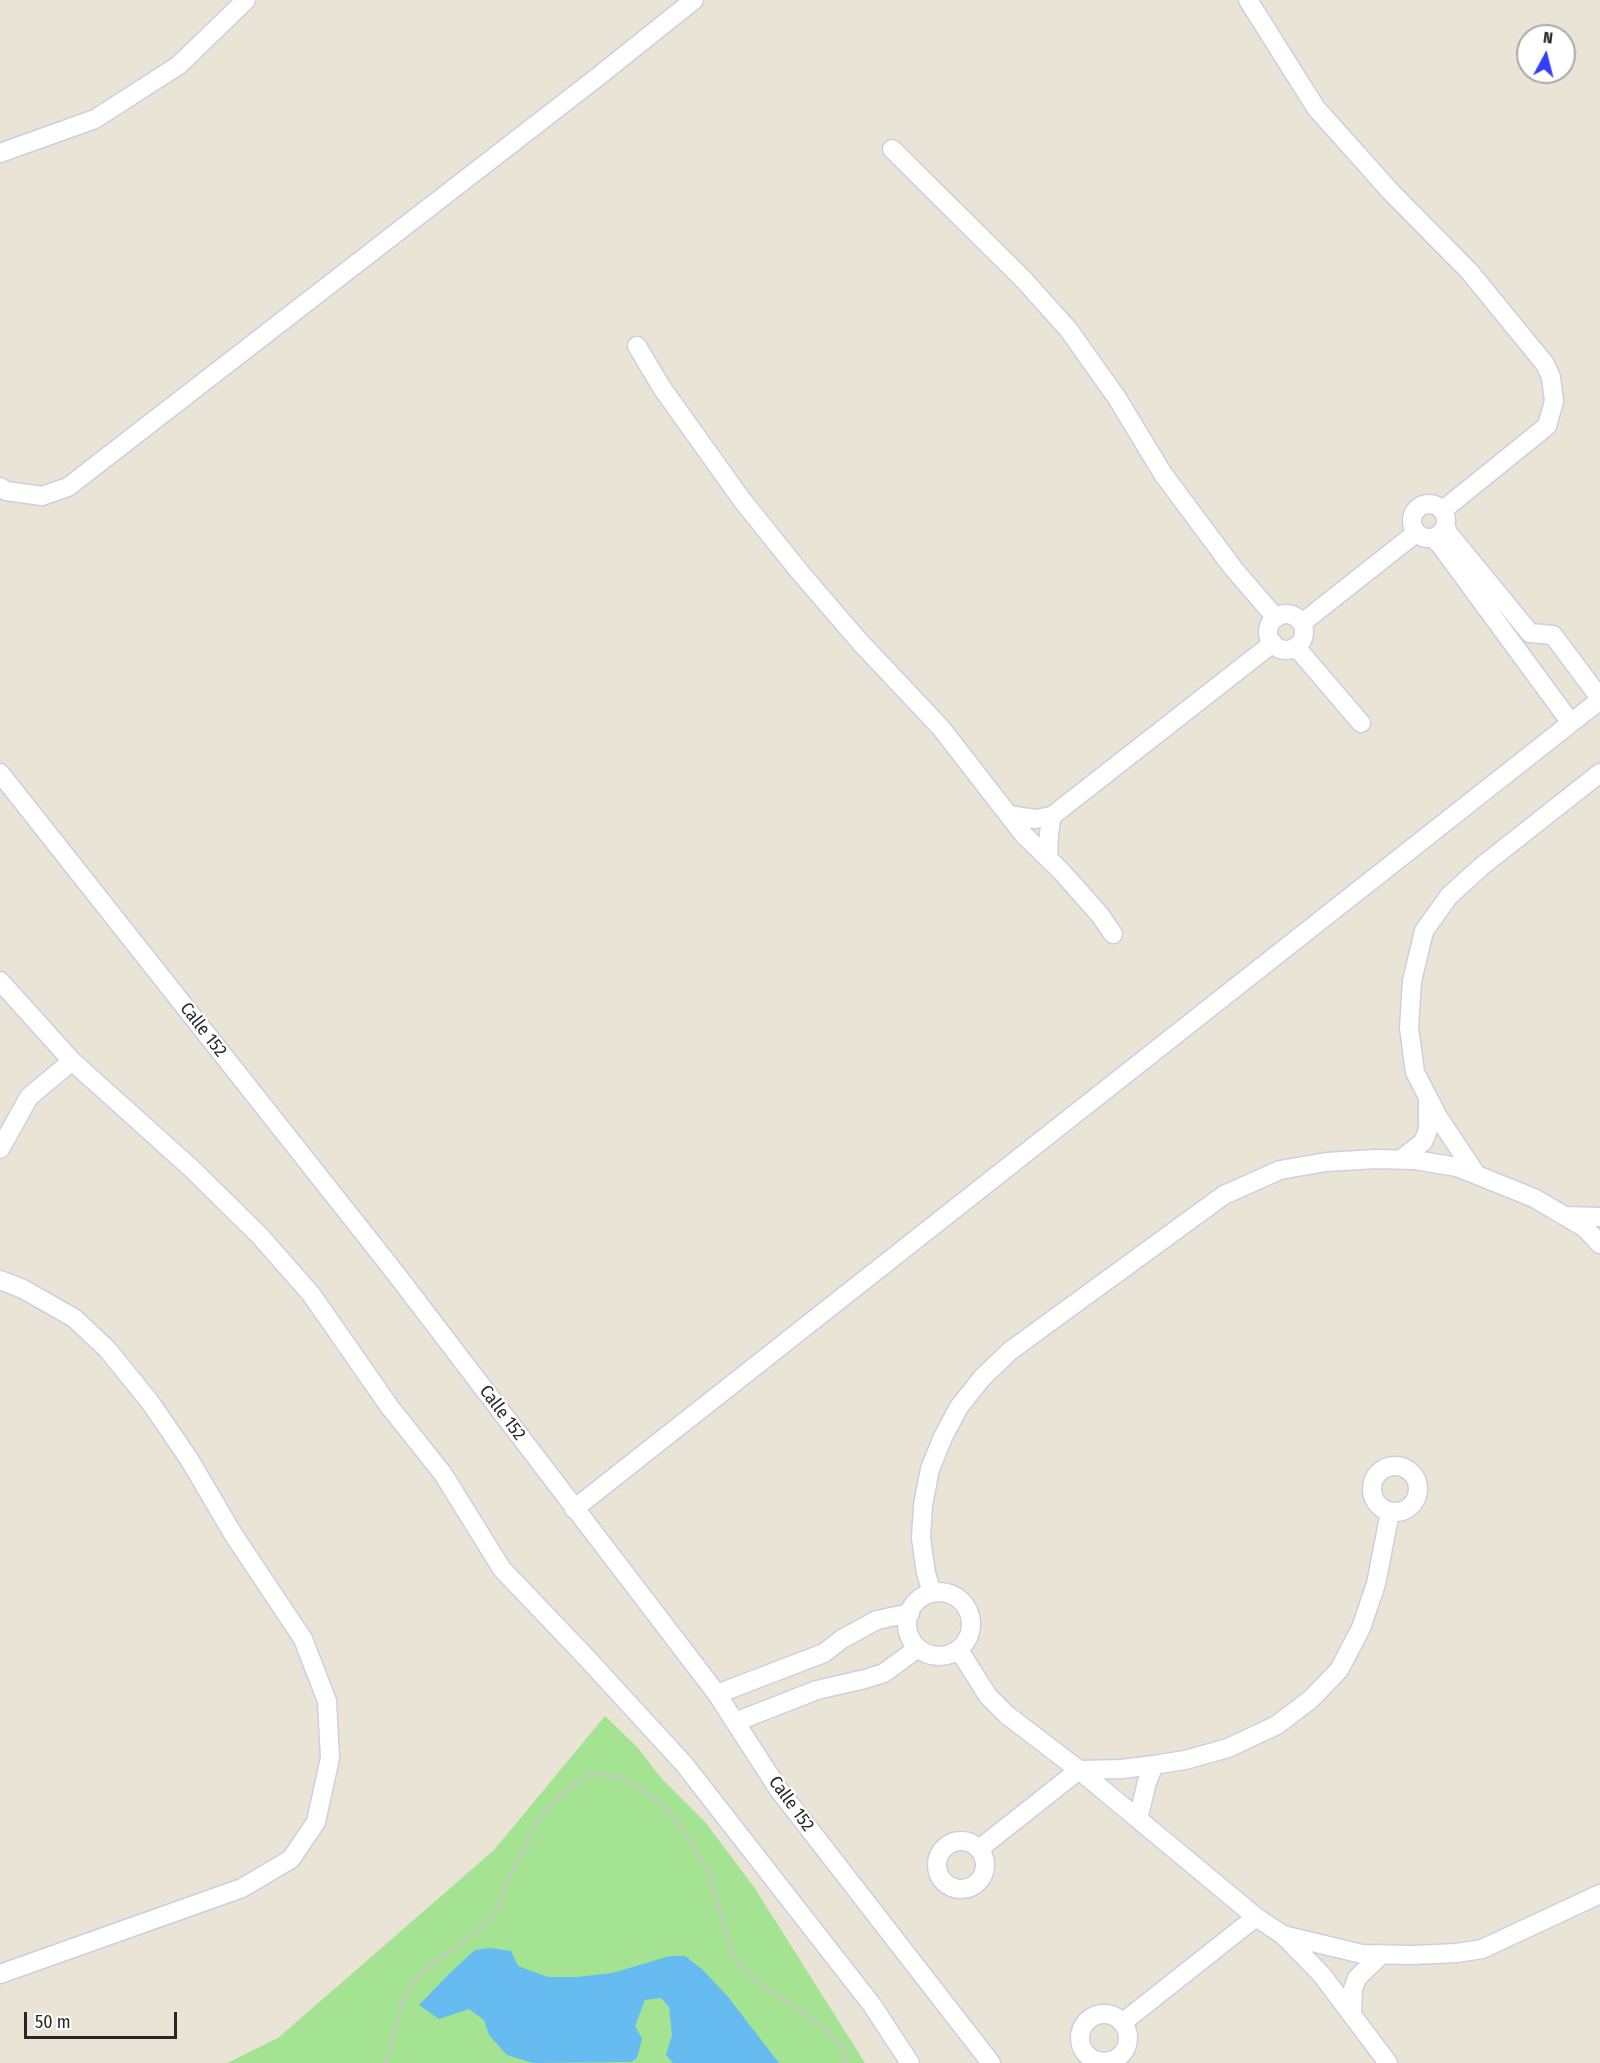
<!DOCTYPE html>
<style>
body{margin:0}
#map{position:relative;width:1600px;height:2063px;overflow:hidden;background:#eae4d7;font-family:"Fira Sans Condensed",sans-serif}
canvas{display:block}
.north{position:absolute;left:1516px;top:24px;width:60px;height:60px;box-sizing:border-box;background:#fff;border:2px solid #a9a9a9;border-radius:50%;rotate:7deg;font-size:16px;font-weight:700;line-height:24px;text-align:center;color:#272727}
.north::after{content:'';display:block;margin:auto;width:21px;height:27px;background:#313ffd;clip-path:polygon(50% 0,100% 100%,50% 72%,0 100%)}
.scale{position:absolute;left:24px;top:2012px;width:153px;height:27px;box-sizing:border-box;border:3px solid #272727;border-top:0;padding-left:8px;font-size:18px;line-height:21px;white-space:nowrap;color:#272727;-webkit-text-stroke:4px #fff;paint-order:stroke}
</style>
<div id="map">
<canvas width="1600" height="2063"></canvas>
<div class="north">N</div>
<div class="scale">50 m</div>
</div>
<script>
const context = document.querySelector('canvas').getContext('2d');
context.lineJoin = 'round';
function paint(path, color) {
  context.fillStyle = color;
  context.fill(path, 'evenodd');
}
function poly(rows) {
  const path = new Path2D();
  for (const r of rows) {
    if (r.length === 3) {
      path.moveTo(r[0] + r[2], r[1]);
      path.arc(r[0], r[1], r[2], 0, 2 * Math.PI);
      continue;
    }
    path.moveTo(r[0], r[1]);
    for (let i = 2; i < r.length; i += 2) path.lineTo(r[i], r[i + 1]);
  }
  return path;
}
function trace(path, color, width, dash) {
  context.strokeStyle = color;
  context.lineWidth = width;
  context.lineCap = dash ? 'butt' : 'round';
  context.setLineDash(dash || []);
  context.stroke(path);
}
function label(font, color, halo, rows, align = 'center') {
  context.font = font + ' "Fira Sans Condensed",sans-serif';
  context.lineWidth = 4.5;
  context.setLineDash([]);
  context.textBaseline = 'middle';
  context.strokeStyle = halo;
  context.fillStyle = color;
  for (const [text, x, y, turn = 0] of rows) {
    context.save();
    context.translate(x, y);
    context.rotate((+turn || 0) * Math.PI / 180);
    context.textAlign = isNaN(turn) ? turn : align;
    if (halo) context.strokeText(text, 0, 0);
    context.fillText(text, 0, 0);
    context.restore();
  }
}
const green = poly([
 [605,1716,638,1748,662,1779,705,1822,754,1887,865,2063,227,2063,278,2038,494,1850]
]);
const water = poly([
 [490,1948,511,1951,518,1966,548,1977,577,1977,612,1973,670,1956,685,1956,703,1970,728,1997,779,2063,673,2063,666,2055,672,2035,669,2007,661,1998,645,2000,635,2026,642,2039,637,2058,631,2062,533,2063,507,2055,489,2035,484,2020,469,2009,439,2019,419,2005,452,1971,475,1950]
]);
const path = poly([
 [386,2063,402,2002,412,1984,426,1969,482,1927,499,1908,506,1883,541,1817,563,1792,590,1773,622,1777,664,1805,686,1834,709,1874,734,1959,758,1982,826,2029,843,2048,845,2063]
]);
const minor = poly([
 [1248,0,1316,108,1391,192,1469,271,1545,364,1551,377,1554,401,1547,426,1443,510],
 [892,149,1024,280,1068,329,1117,398,1163,474,1233,568,1276,618],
 [0,153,95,119,179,65,246,0],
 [637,346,662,388,742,500,799,571,860,642,941,728,1024,835,1061,871,1100,915,1113,934],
 [0,487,6,491,42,496,68,487,595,79,694,0],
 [1429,521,17],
 [1446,527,1448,533,1530,633,1553,635,1600,698],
 [1433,538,1441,546,1571,723],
 [1286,632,18],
 [1302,623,1416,533],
 [1296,647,1361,723],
 [0,773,393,1270,717,1694,779,1790,991,2063],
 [1009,815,1035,819,1052,816,1273,643],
 [1048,858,1049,833,1052,816],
 [0,981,72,1061,191,1168,260,1236,311,1294,389,1406,443,1474,502,1569,584,1655,684,1764,872,2005,910,2063],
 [0,1149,29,1097,72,1061],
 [1400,1160,1423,1142,1428,1130,1428,1101],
 [1476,1174,1438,1117,1415,1072,1409,1028,1412,981,1424,931,1449,896,1482,866,1600,773],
 [1566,1216,1600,1217],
 [0,1280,23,1289,74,1318,107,1349,150,1402,189,1459,233,1534,303,1639,327,1701,330,1758,316,1822,291,1859,242,1888,0,1974],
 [1395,1489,23],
 [574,1509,1600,700],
 [939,1624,32],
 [932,1593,926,1573,921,1538,923,1505,930,1469,943,1437,959,1407,982,1378,1010,1351,1224,1195,1280,1170,1326,1162,1376,1159,1415,1160,1457,1167,1534,1198,1585,1228,1600,1244],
 [959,1650,988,1696,1007,1715,1079,1770,1256,1917,1283,1935,1322,1975,1388,2063],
 [717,1694,824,1653,842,1639,877,1620,910,1613],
 [735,1722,817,1690,865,1679,884,1673,918,1648],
 [1138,1819,1147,1782,1154,1765],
 [961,1865,24],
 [979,1849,1079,1770,1121,1769,1154,1765,1185,1760,1228,1748,1277,1725,1311,1699,1339,1670,1361,1628,1376,1584,1390,1512],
 [1283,1935,1362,1954,1413,1955,1457,1953,1482,1949,1600,1894],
 [1104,2038,24],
 [1352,2014,1353,1989,1357,1978,1382,1954],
 [1122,2023,1256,1917]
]);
const streetNames = [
 ["Calle 152",203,1030,52],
 ["Calle 152",502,1413,53],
 ["Calle 152",791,1804,54]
];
paint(green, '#a3e391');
paint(water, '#66bbf0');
trace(minor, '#cdcee1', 21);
trace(path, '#c7c7c7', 4, [4.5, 3]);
trace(minor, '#fff', 18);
label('18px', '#272727', '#fff', streetNames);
</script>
